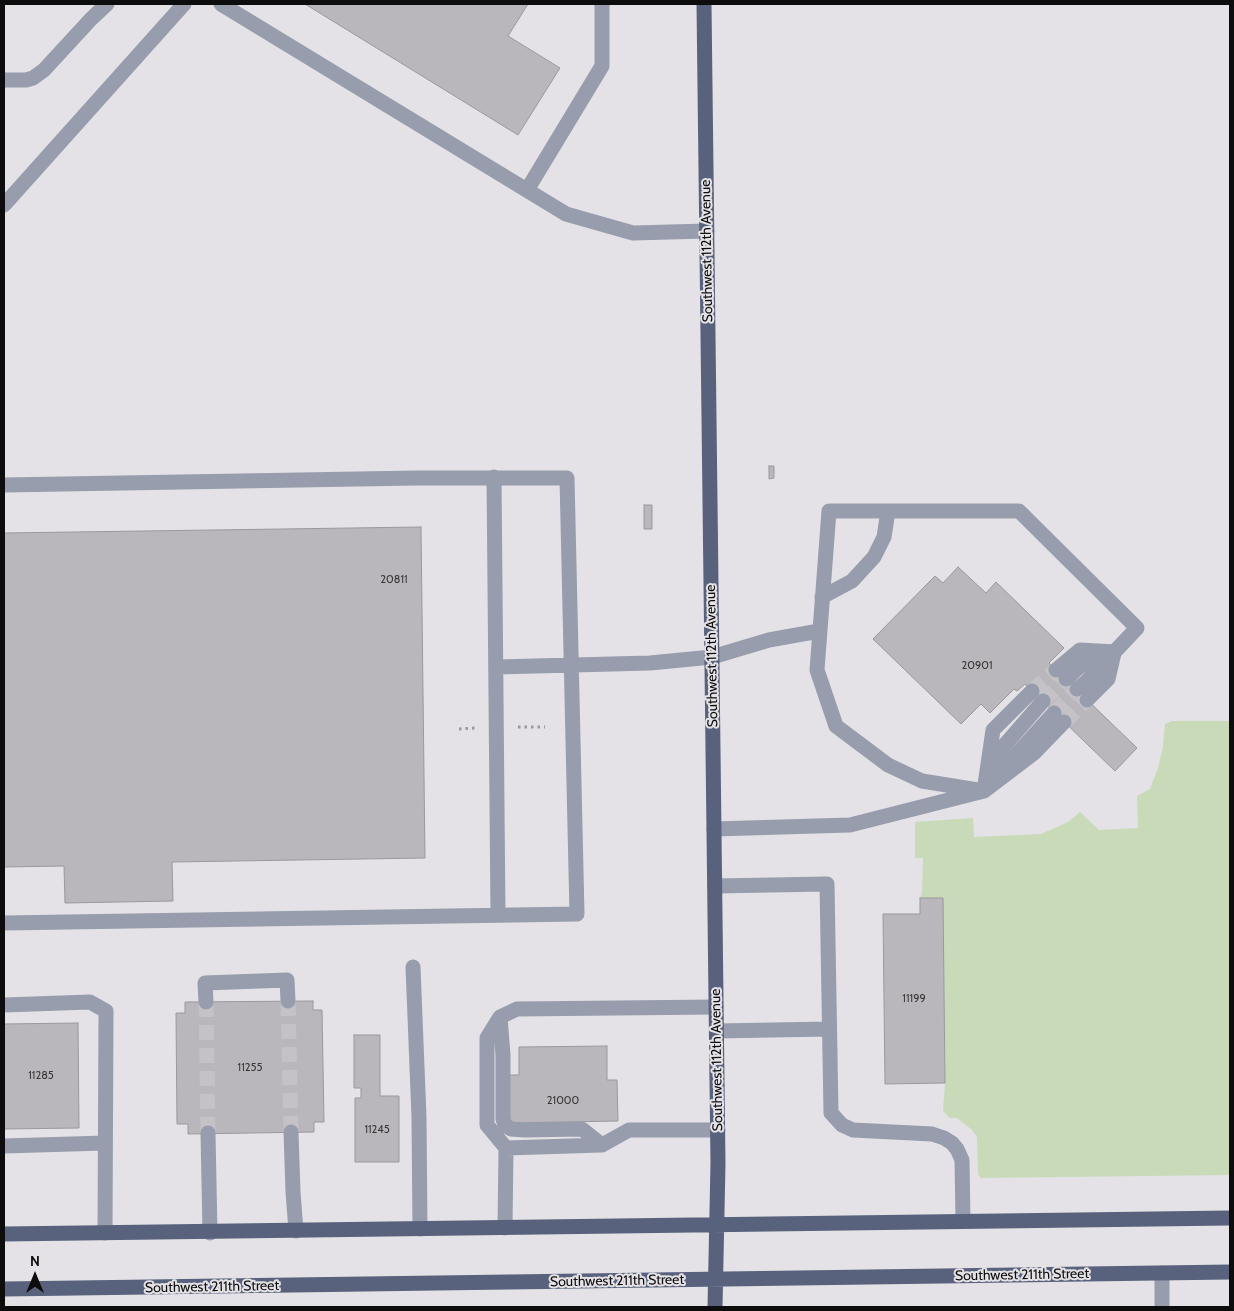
<!DOCTYPE html>
<style>
body{margin:0}
#map{position:relative;width:1234px;height:1311px;overflow:hidden;background:#e4e2e6;font-family:Cabin,sans-serif}
canvas{display:block}
.frame{position:absolute;inset:0;border:5px solid #0e0d0e;pointer-events:none}
.north{position:absolute;left:10px;top:1251px;width:50px;height:50px;-webkit-text-stroke:4px #e4e2e6;paint-order:stroke;rotate:0deg;font-size:14px;font-weight:700;line-height:20px;text-align:center;color:#0e0d0e}
.north::after{content:'';display:block;margin:auto;width:18px;height:22px;background:#0e0d0e;clip-path:polygon(50% 0,100% 100%,50% 72%,0 100%)}
</style>
<div id="map">
<canvas width="1234" height="1311"></canvas>
<div class="frame"></div>
<div class="north">N</div>
</div>
<script>
const context = document.querySelector('canvas').getContext('2d');
context.lineJoin = 'round';
function paint(path, color) {
  context.fillStyle = color;
  context.fill(path, 'evenodd');
}
function poly(rows) {
  const path = new Path2D();
  for (const r of rows) {
    path.moveTo(r[0], r[1]);
    for (let i = 2; i < r.length; i += 2) path.lineTo(r[i], r[i + 1]);
  }
  return path;
}
function trace(path, color, width, dash) {
  context.strokeStyle = color;
  context.lineWidth = width;
  context.lineCap = dash ? 'butt' : 'round';
  context.setLineDash(dash || []);
  context.stroke(path);
}
function label(font, color, halo, rows, align = 'center') {
  context.font = font + ' Cabin,sans-serif';
  context.lineWidth = 4;
  context.setLineDash([]);
  context.textBaseline = 'middle';
  context.strokeStyle = halo;
  context.fillStyle = color;
  for (const [text, x, y, turn = 0] of rows) {
    context.save();
    context.translate(x, y);
    context.rotate((+turn || 0) * Math.PI / 180);
    context.textAlign = isNaN(turn) ? turn : align;
    if (halo) context.strokeText(text, 0, 0);
    context.fillText(text, 0, 0);
    context.restore();
  }
}
const green = poly([
 [1172,721,1230,721,1230,1175,981,1178,978,1174,977,1137,972,1130,957,1118,950,1118,943,1111,945,1083,943,898,920,898,922,894,923,858,915,858,915,822,973,818,974,837,1041,834,1068,822,1080,812,1099,830,1138,828,1137,796,1150,789,1158,768,1163,746,1165,724]
]);
const building = poly([
 [305,4,528,4,508,36,560,68,518,135,305,4],
 [769,466,774,466,774,478,769,479,769,466],
 [644,505,652,505,652,529,644,529,644,505],
 [421,527,425,858,172,862,173,901,65,903,64,866,4,867,4,533,421,527],
 [958,567,986,593,996,582,1064,648,1049,663,1137,748,1115,771,1025,684,1017,691,1014,689,990,713,981,704,961,724,873,639,935,576,943,583,958,567],
 [920,898,943,898,945,1083,885,1084,883,914,920,914,920,898],
 [313,1001,313,1010,322,1010,324,1122,314,1122,314,1132,188,1134,188,1124,177,1124,176,1013,185,1013,185,1002,313,1001],
 [78,1023,79,1128,4,1129,4,1024,78,1023],
 [354,1035,380,1035,380,1096,399,1096,399,1162,355,1162,355,1098,361,1098,361,1088,354,1088,354,1035],
 [607,1046,607,1080,617,1080,618,1121,508,1123,508,1075,519,1075,519,1047,607,1046]
]);
const minorTunnel = poly([
 [1032,691,1056,670],
 [1043,701,1066,679],
 [1054,713,1077,689],
 [1064,722,1087,700],
 [288,1001,291,1132],
 [206,1002,208,1133]
]);
const path = poly([
 [518,727,545,727],
 [459,729,476,728]
]);
const minor = poly([
 [221,4,566,214,633,233,707,231],
 [4,80,26,80,33,78,44,70,91,19,107,4],
 [527,190,602,66,602,4],
 [4,205,184,4],
 [494,477,498,915],
 [4,485,417,478,567,478,577,914,4,923],
 [822,597,852,581,874,557,884,537,888,511],
 [497,667,650,663,712,657,769,640,819,631],
 [1056,670,1080,650,1115,652],
 [1066,679,1087,660,1103,655],
 [1087,700,1108,679,1114,653],
 [1007,765,1054,713],
 [992,771,1003,747,1043,701],
 [984,791,922,781,888,765,836,726,817,670,829,511,1019,511,1137,628,1087,681,1077,689],
 [984,791,993,730,1032,691],
 [714,829,850,825,984,791,1034,753,1064,722],
 [715,886,827,884,831,1113,842,1125,853,1130,932,1134,944,1138,952,1143,957,1149,962,1160,963,1221],
 [413,967,419,1117,420,1229],
 [206,1002,205,983,287,980,288,1001],
 [4,1005,90,1002,106,1011,105,1233],
 [716,1007,517,1009,500,1017,487,1038,487,1125,506,1148,602,1145,629,1130,718,1130],
 [500,1017,503,1055,503,1119,505,1125,511,1129,525,1130,582,1129,602,1145],
 [717,1031,829,1029],
 [291,1132,293,1192,296,1231],
 [208,1133,210,1233],
 [4,1146,105,1143],
 [505,1228,506,1148],
 [1162,1273,1162,1307]
]);
const major = poly([
 [704,4,718,1163,715,1307],
 [4,1234,1230,1218],
 [4,1289,1230,1272]
]);
const numberNames = [
 ["20811",394,580],
 ["20901",977,666],
 ["11199",914,999],
 ["11255",250,1068],
 ["11285",41,1076],
 ["21000",563,1101],
 ["11245",377,1130]
];
const streetNames = [
 ["Southwest 112th Avenue",707,251,-91],
 ["Southwest 112th Avenue",712,656,-91],
 ["Southwest 112th Avenue",717,1060,-91],
 ["Southwest 211th Street",1022,1275,-1],
 ["Southwest 211th Street",617,1281,-1],
 ["Southwest 211th Street",212,1287,-1]
];
paint(green, '#c9dab9');
paint(building, '#b9b7bb');
trace(building, '#9a989c', 1);
trace(minorTunnel, '#c4c2c6', 15, [15, 8]);
trace(path, '#9a989b', 3, [2.5, 4]);
trace(minor, '#979dac', 15);
trace(major, '#59627d', 15);
label('11px', '#393839', null, numberNames);
label('14px', '#0e0d0e', '#e4e2e6', streetNames);
</script>
